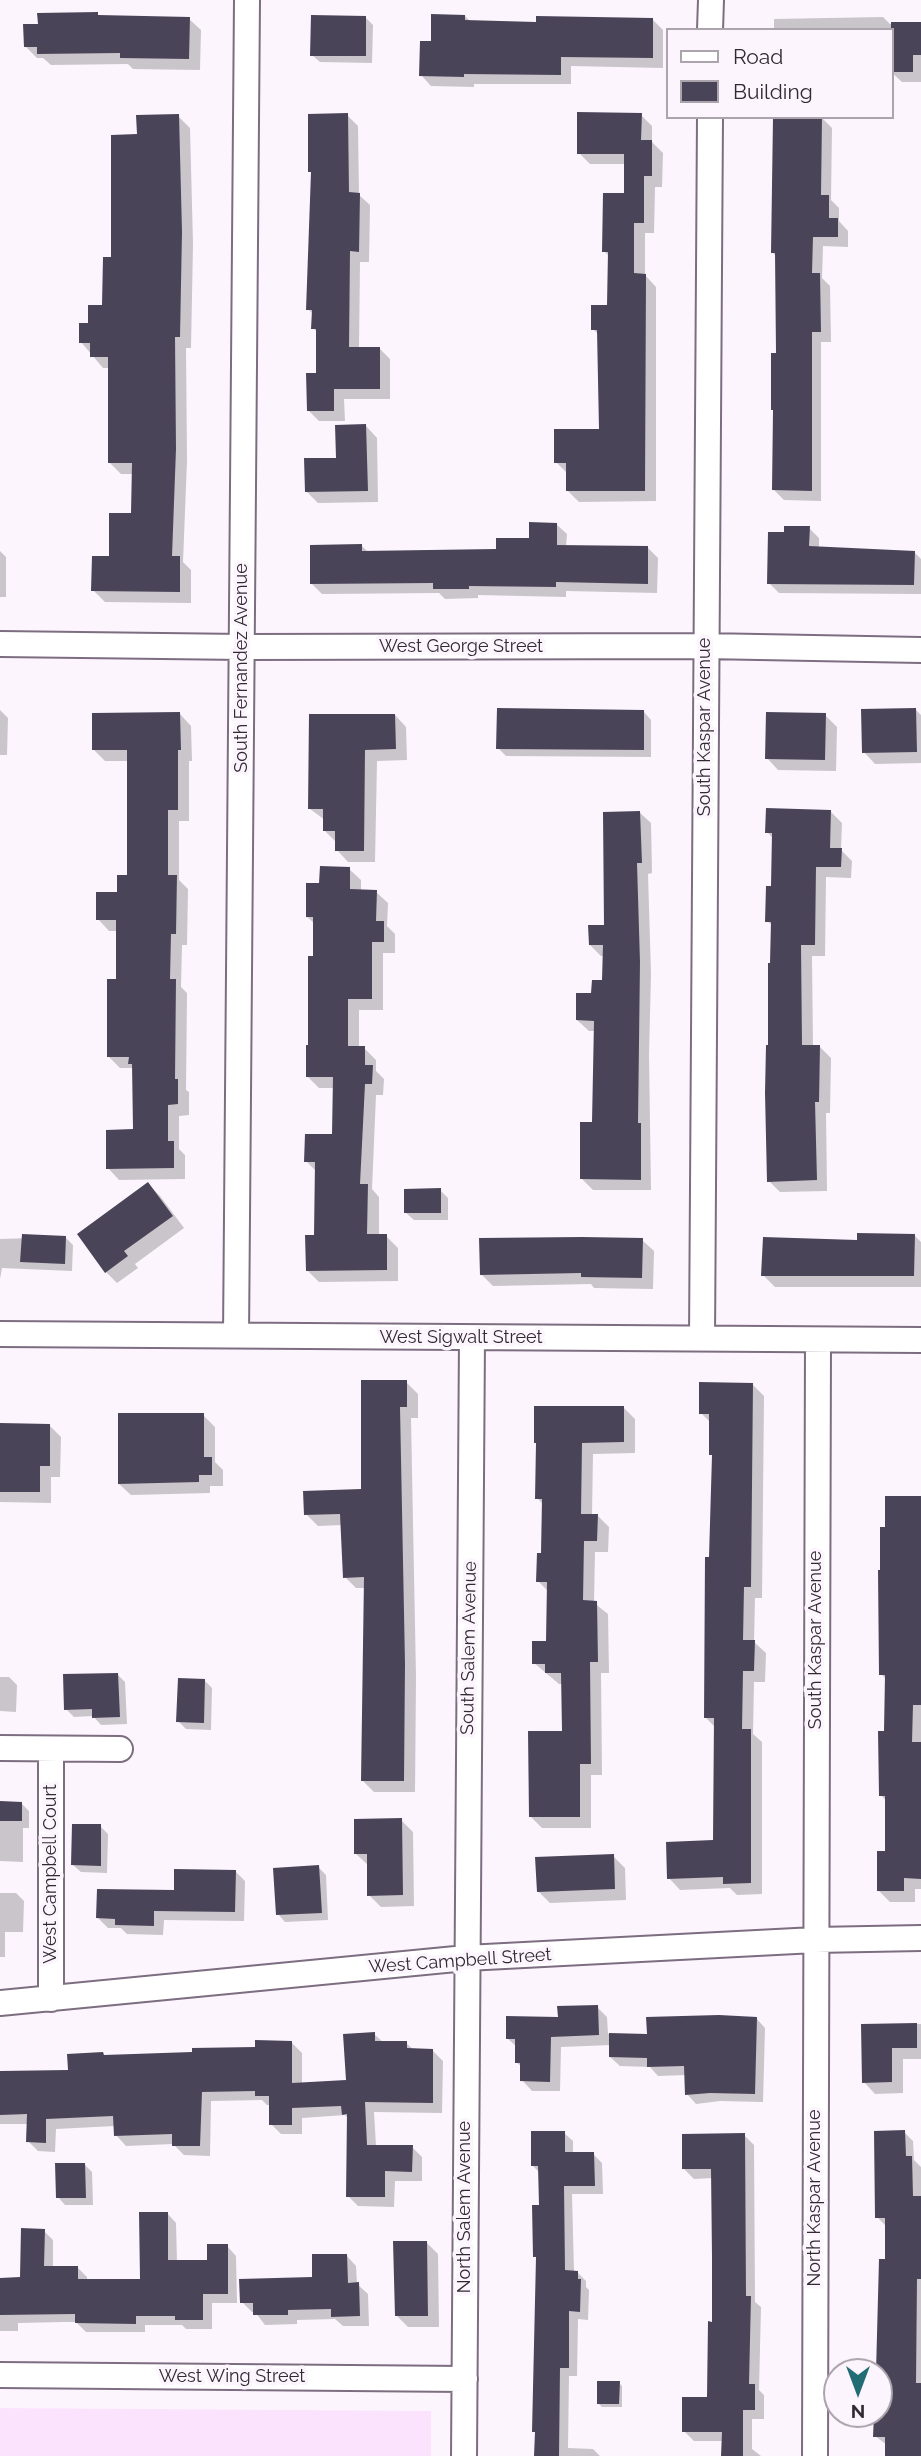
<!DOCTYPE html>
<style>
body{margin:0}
#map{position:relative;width:921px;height:2456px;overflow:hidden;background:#fdf5fe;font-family:Raleway,sans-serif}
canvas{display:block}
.legend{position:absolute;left:666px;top:28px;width:228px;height:91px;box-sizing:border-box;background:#fdf5fe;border:2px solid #aba4ac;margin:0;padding:9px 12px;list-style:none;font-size:21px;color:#312a32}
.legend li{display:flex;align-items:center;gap:14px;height:35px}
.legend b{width:35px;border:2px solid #aba4ac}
.north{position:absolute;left:823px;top:2358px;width:70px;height:70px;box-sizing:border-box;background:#fdf5fe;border:2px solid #aba4ac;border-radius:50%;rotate:180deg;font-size:19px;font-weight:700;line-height:28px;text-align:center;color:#312a32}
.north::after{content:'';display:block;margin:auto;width:24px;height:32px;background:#226c74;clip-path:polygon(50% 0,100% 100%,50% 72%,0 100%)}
</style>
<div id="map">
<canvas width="921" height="2456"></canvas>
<ul class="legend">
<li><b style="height:9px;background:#fff"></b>Road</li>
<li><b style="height:19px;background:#4a4458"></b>Building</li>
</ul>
<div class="north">N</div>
</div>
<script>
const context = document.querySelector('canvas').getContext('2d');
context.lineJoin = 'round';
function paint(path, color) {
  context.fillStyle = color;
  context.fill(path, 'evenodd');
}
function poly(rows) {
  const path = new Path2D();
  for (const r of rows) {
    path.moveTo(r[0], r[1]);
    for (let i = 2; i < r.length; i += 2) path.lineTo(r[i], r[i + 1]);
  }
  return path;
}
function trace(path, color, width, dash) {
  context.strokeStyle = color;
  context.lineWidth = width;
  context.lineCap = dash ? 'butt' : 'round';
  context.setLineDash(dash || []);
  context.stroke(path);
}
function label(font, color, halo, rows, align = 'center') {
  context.font = font + ' Raleway,sans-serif';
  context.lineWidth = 7;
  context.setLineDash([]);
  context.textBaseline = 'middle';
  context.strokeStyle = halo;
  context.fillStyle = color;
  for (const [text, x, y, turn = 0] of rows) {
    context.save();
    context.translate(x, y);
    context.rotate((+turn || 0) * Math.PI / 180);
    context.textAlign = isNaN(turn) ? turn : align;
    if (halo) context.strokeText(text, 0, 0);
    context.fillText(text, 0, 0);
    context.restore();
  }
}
const built = poly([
 [0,2408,431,2411,431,2456,0,2456]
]);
const shadow = poly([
 [97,14,100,17,189,19,201,30,200,70,133,69,128,64,51,65,43,58,37,58,25,46],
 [465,16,471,22,538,24,653,20,663,30,663,68,571,66,571,84,474,84,474,87,431,86,421,75,433,42],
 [365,17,373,25,372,63,320,62,312,55],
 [883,17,890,24,921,24,921,82,902,82,891,72,891,30,774,30,774,19],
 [347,115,358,126,359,195,370,205,369,262,360,262,359,348,379,348,390,359,390,399,344,399,345,421,319,421,308,410,317,375,317,332,313,328,313,314,308,309],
 [641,115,652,126,652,142,663,153,662,187,655,187,654,233,645,233,645,275,656,287,656,501,579,502,568,491,567,473,556,462,601,431,599,335,593,329,609,307,610,257,604,251,626,195,626,164,590,164,579,153],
 [178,116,190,128,193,244,191,348,186,348,187,461,183,562,191,570,191,603,105,602,93,590,133,515,133,474,121,474,109,462,110,368,103,368,81,342,90,324,104,306,139,136],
 [822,118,832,128,831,200,839,208,839,221,848,231,848,247,823,246,822,278,830,286,831,342,821,342,821,501,784,500,774,490,778,355,777,257,772,252],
 [366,426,377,438,378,502,318,503,307,492],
 [556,524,567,534,566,547,648,548,658,558,657,593,566,591,566,597,478,595,478,598,445,599,439,593,322,594,312,584,362,546,368,552,497,550,531,540],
 [809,528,819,538,819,549,914,552,921,559,921,594,779,593,769,583,785,534],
 [0,551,6,557,6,597,0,597],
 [915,709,921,715,921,763,875,764,864,752],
 [0,710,8,718,7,755,0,755],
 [644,712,651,720,651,757,506,756,498,748],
 [180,714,191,726,192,761,189,761,189,821,179,821,179,880,188,889,187,945,182,945,181,987,187,993,186,1090,189,1092,189,1115,179,1116,179,1149,185,1155,185,1179,119,1180,108,1168,135,1131,134,1068,120,1068,108,1056,117,980,118,931,109,931,98,919,129,876,128,761,105,761,93,749],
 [395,715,406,727,407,760,377,761,375,862,348,862,337,850,337,843,324,830,325,820,310,809],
 [825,715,837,727,836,771,778,770,767,758],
 [639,812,651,823,652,873,648,874,651,974,649,1055,651,1190,593,1190,582,1179,594,1124,596,1031,589,1031,577,1020,604,982,605,956,601,956,590,945,606,927],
 [831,812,842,823,841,850,852,861,851,878,826,877,825,956,812,956,813,1047,820,1047,831,1058,830,1113,826,1113,827,1191,780,1192,769,1181,773,926,767,921,772,887,774,839,767,832],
 [349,869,361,880,361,891,376,892,388,903,387,926,395,934,395,953,383,953,383,1010,359,1010,359,1048,364,1048,376,1060,376,1071,384,1079,383,1095,376,1095,372,1189,379,1197,379,1236,386,1236,398,1248,398,1281,319,1282,307,1270,316,1236,317,1172,306,1161,334,1136,335,1088,319,1088,307,1076,315,924,307,917,321,885],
 [148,1184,160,1196,184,1228,135,1264,138,1268,117,1283,106,1272],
 [440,1190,448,1198,448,1220,414,1220,406,1213],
 [914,1235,921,1242,921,1287,775,1287,763,1275,859,1242],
 [65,1237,73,1245,72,1271,2,1268,0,1279,0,1239],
 [642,1240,654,1251,653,1289,594,1288,591,1284,493,1286,481,1274],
 [406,1382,418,1394,418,1418,411,1418,416,1677,415,1792,374,1792,362,1780,365,1588,356,1588,345,1577,343,1525,318,1526,306,1514,363,1490],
 [752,1384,764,1396,762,1598,755,1598,754,1642,766,1653,765,1682,754,1682,753,1734,762,1742,762,1894,737,1895,730,1888,680,1890,669,1878,715,1842,716,1728,705,1717,713,1457,711,1454,711,1423,701,1413],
 [623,1407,635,1419,635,1453,593,1454,592,1515,597,1515,609,1527,608,1552,595,1552,594,1603,608,1614,609,1673,601,1673,602,1775,591,1775,591,1828,542,1828,530,1816,564,1733,563,1684,559,1684,534,1663,548,1643,549,1592,538,1581,543,1555,544,1505,537,1498,538,1445],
 [203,1415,215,1427,215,1462,223,1470,223,1486,210,1486,210,1493,131,1495,119,1484],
 [0,1425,50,1426,61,1437,60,1477,51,1477,51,1503,0,1502],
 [921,1498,921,1889,915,1889,915,1902,890,1902,878,1890,886,1853,887,1802,881,1795,887,1680,881,1674,881,1572,886,1529],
 [118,1675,125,1682,127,1724,101,1725,93,1716,74,1717,66,1709],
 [0,1677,9,1677,17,1685,16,1712,0,1711],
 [204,1680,212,1688,211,1730,186,1729,178,1721],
 [0,1803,22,1804,29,1811,29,1828,23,1828,23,1862,0,1861],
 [401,1820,413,1832,414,1906,381,1907,369,1895,369,1866,356,1854],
 [100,1826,108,1834,107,1873,81,1872,73,1865],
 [613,1856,625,1868,626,1900,550,1903,538,1891],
 [318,1867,326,1875,328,1920,285,1922,278,1914],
 [235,1871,245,1881,244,1921,164,1920,163,1935,127,1934,121,1928,108,1928,98,1918],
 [0,1893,16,1893,24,1901,23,1932,5,1932,5,1957,0,1957],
 [597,2007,607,2017,608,2034,649,2036,756,2018,765,2028,763,2102,720,2101,696,2104,687,2094,686,2075,658,2076,650,2067,620,2066,610,2057,611,2045,561,2047,560,2091,532,2091,522,2080,522,2067,516,2062,517,2047,507,2038],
 [921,2024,921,2059,903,2059,903,2093,875,2094,864,2082,862,2026],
 [374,2034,383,2042,406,2043,414,2050,433,2051,443,2061,442,2113,374,2112,376,2146,412,2147,422,2157,422,2181,395,2181,394,2207,358,2206,348,2196,349,2119,345,2115,302,2118,302,2134,281,2134,271,2124,271,2105,267,2105,262,2100,211,2101,210,2156,184,2155,173,2144,126,2146,116,2135,115,2126,56,2129,55,2152,38,2151,28,2141,28,2124,0,2124,0,2073,70,2072,106,2057,194,2054,257,2048,292,2043,302,2053,302,2084,347,2082],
 [904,2132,913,2141,914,2160,921,2167,921,2456,886,2456,887,2445,875,2436,876,2414,879,2414,879,2372,877,2372,887,2261,886,2226,877,2217],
 [564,2133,573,2141,573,2154,593,2154,602,2163,603,2194,572,2194,574,2272,577,2272,586,2281,586,2287,589,2290,588,2320,578,2319,577,2376,569,2376,568,2448,593,2449,600,2456,536,2456,536,2434,534,2431,538,2259,535,2256,541,2207,540,2173,533,2166],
 [744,2135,754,2145,755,2302,761,2307,759,2390,764,2395,764,2419,752,2419,752,2449,761,2456,723,2456,723,2441,694,2441,684,2431,708,2399,714,2323,713,2178,694,2179,684,2169],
 [85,2165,92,2172,93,2205,65,2205,58,2197],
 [167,2213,176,2223,177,2262,209,2262,227,2246,236,2256,237,2303,212,2303,212,2329,186,2329,182,2325,145,2325,145,2332,86,2332,76,2322,64,2322,18,2323,18,2331,0,2331,0,2279,21,2279,44,2231,53,2240,53,2267,77,2267,87,2277,87,2280,142,2281],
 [426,2242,438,2254,439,2327,408,2327,396,2315],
 [346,2255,356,2266,357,2284,368,2294,369,2326,343,2326,335,2319,297,2320,297,2324,265,2325,255,2312,252,2312,242,2302,314,2279],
 [619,2383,622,2386,622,2407,602,2407,598,2403]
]);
const building = poly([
 [98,12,98,15,190,17,189,59,120,58,120,53,37,54,37,47,24,47,23,24,38,24,37,13],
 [431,14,465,15,465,20,536,22,536,16,653,18,653,58,561,57,561,75,464,74,464,77,419,76,420,41,431,41],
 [311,15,366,16,366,56,310,56],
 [891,22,921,22,921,55,913,55,913,72,891,72],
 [577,112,642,113,641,140,652,140,652,176,644,176,644,223,634,223,634,273,646,274,645,491,566,491,566,463,554,463,554,429,599,429,597,330,591,330,591,305,607,305,608,252,602,252,603,193,624,193,624,154,577,154],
 [348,113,349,192,360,193,359,252,350,251,349,347,380,347,380,389,334,389,334,411,307,411,306,373,316,373,316,329,311,329,312,310,306,310,311,172,308,172,308,114],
 [179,114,182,232,180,337,175,337,176,449,172,556,180,556,180,592,91,591,92,556,109,556,109,513,131,513,132,463,108,463,108,357,90,357,90,343,79,343,79,323,88,323,88,305,102,305,103,257,111,257,111,135,137,134,136,115],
 [773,117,822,117,821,195,829,195,829,218,838,218,838,237,813,237,812,273,820,273,821,332,812,332,812,491,772,490,773,410,771,410,771,353,776,353,775,253,771,253],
 [366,424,368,491,305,492,304,458,336,458,335,425],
 [529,522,557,523,557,545,648,546,648,584,556,582,556,587,469,586,469,589,433,589,433,583,310,584,310,545,362,544,362,551,496,549,496,538,529,538],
 [784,526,810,526,809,546,915,551,914,585,767,584,768,532,784,532],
 [497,708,644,710,644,750,496,749],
 [916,708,917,752,862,753,861,709],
 [180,712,181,750,178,750,178,810,168,810,168,875,177,875,176,934,171,934,170,979,176,979,175,1079,178,1079,178,1104,168,1105,168,1141,174,1141,174,1168,106,1169,106,1130,133,1129,132,1064,128,1064,129,1057,107,1057,107,979,116,979,116,920,96,920,96,892,117,892,117,875,127,875,127,750,92,750,92,713],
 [766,712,826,713,825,760,765,759],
 [309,714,395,714,396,749,365,750,364,851,335,851,335,831,323,831,323,809,308,809],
 [766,808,831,810,830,848,842,848,841,867,816,867,815,945,801,945,802,1045,820,1045,819,1102,815,1102,817,1180,767,1182,765,1093,766,1045,768,1045,768,963,770,963,771,922,765,922,766,886,771,886,772,833,765,833],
 [640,811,642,863,637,863,640,962,638,1123,641,1123,641,1180,580,1179,580,1122,592,1122,594,1021,576,1020,576,993,591,993,592,980,602,980,603,945,589,945,588,925,604,925,603,812],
 [320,866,350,867,350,889,377,890,376,921,384,921,384,942,372,942,372,999,348,999,348,1046,365,1046,365,1065,373,1065,372,1084,365,1084,360,1184,368,1184,367,1234,387,1234,387,1270,306,1271,305,1235,314,1235,315,1162,304,1162,305,1134,332,1134,333,1077,306,1077,306,1045,308,1045,308,956,313,956,313,917,306,917,306,883,319,883],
 [148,1182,173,1216,124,1251,128,1256,105,1273,77,1234],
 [441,1188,441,1213,404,1213,404,1189],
 [857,1233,915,1234,914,1276,761,1276,763,1237,857,1240],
 [22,1234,66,1236,65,1264,20,1262],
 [582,1237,643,1238,642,1278,581,1277,581,1273,480,1275,479,1238],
 [361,1380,407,1380,407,1407,400,1407,405,1664,404,1781,361,1781,364,1577,343,1578,340,1514,304,1515,303,1491,361,1489],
 [699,1382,753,1383,751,1587,744,1587,743,1640,755,1640,754,1671,743,1671,742,1729,751,1729,751,1883,723,1884,723,1877,667,1879,666,1842,713,1840,714,1718,704,1718,705,1557,709,1557,712,1455,709,1455,709,1414,699,1414],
 [534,1406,624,1406,624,1442,582,1443,581,1514,598,1514,597,1541,584,1541,583,1600,597,1601,598,1662,590,1662,591,1764,580,1764,580,1817,529,1817,528,1731,562,1731,561,1673,545,1673,545,1664,532,1664,532,1641,546,1641,547,1582,536,1582,537,1553,541,1553,542,1499,535,1499,536,1443,534,1443],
 [118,1413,204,1413,204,1457,212,1457,212,1475,199,1475,199,1482,118,1484],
 [0,1423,50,1424,50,1466,40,1466,40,1492,0,1492],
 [885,1496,921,1496,921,1705,913,1705,912,1742,921,1742,921,1879,904,1878,904,1891,877,1891,877,1851,885,1851,885,1796,879,1796,878,1731,884,1731,885,1675,879,1675,878,1570,880,1570,880,1527,885,1527],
 [118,1673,120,1717,92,1718,92,1709,64,1710,63,1674],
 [178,1678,205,1679,204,1723,176,1722],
 [0,1801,22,1802,22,1821,0,1821],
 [402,1818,403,1895,367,1896,367,1854,354,1854,354,1819],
 [72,1824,101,1824,101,1866,71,1865],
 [614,1854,615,1889,537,1892,535,1857],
 [319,1865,322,1913,276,1915,273,1868],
 [174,1869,236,1870,235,1912,154,1911,154,1926,115,1925,115,1919,96,1918,97,1889,174,1890],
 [598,2005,599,2035,551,2037,550,2082,520,2081,520,2063,515,2063,515,2039,506,2039,506,2016,558,2017,557,2006],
 [719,2015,757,2017,755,2094,710,2093,685,2095,684,2066,647,2067,647,2058,609,2057,609,2033,647,2034,646,2017],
 [917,2023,917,2048,892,2048,892,2082,862,2083,861,2024],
 [375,2032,375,2041,407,2041,407,2048,433,2049,433,2103,365,2102,367,2145,413,2145,412,2172,385,2171,385,2197,346,2197,347,2114,342,2115,341,2106,292,2108,292,2125,269,2125,269,2096,255,2096,255,2091,202,2092,200,2146,172,2146,172,2134,114,2136,113,2116,46,2119,46,2143,26,2142,27,2114,0,2115,0,2071,68,2070,67,2054,103,2052,104,2055,192,2052,192,2048,255,2047,255,2040,292,2041,292,2083,346,2080,343,2034],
 [905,2130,906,2156,912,2156,913,2196,921,2196,921,2279,917,2279,916,2383,921,2383,921,2456,885,2456,885,2437,873,2437,874,2414,879,2414,879,2372,876,2372,879,2259,885,2259,885,2218,875,2218,874,2131],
 [531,2131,565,2131,565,2152,594,2152,595,2186,564,2186,565,2270,578,2271,578,2279,581,2279,580,2312,569,2311,569,2368,560,2368,559,2456,534,2456,535,2432,532,2432,536,2257,533,2257,532,2205,539,2205,538,2166,531,2166],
 [745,2133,746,2296,751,2296,749,2384,755,2384,755,2410,743,2410,743,2456,721,2456,722,2432,682,2432,682,2397,707,2397,708,2321,712,2322,712,2257,711,2169,682,2169,682,2134],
 [55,2163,85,2163,86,2198,56,2198],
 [139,2212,168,2212,168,2260,207,2260,207,2244,228,2244,228,2294,203,2294,203,2320,175,2320,175,2316,136,2316,136,2324,75,2323,75,2314,0,2315,0,2278,20,2277,21,2228,45,2229,44,2266,78,2266,78,2279,140,2279],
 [393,2241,427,2241,428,2316,395,2316],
 [312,2254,347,2254,348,2283,359,2282,360,2316,331,2317,331,2309,288,2310,288,2315,253,2315,253,2303,240,2303,239,2279,312,2277],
 [597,2381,620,2381,619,2404,597,2404]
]);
const minor = poly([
 [710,30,711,0],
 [0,644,243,647,705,646,921,650],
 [0,1334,921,1340],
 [236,1335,247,0],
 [702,1337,710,117],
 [0,1748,120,1749],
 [51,1999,51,1749],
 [0,2003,466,1958,815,1940,921,1938],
 [0,2375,465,2379],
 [464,2456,472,1339],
 [815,2456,818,1340]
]);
const streetNames = [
 ["West George Street",461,647],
 ["South Fernandez Avenue",242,668,-90],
 ["South Kaspar Avenue",705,727,-90],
 ["West Sigwalt Street",461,1338],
 ["South Kaspar Avenue",816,1640,-90],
 ["South Salem Avenue",469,1648,-89],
 ["West Campbell Court",51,1874,-90],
 ["West Campbell Street",460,1961,-4],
 ["North Kaspar Avenue",815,2198,-90],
 ["North Salem Avenue",465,2207,-90],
 ["West Wing Street",232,2377]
];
paint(built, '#fbe3fe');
paint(shadow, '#0003');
paint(building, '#4a4458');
trace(minor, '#7d6d80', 28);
trace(minor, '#fff', 24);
label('18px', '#312a32', '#fdf5fe', streetNames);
</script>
